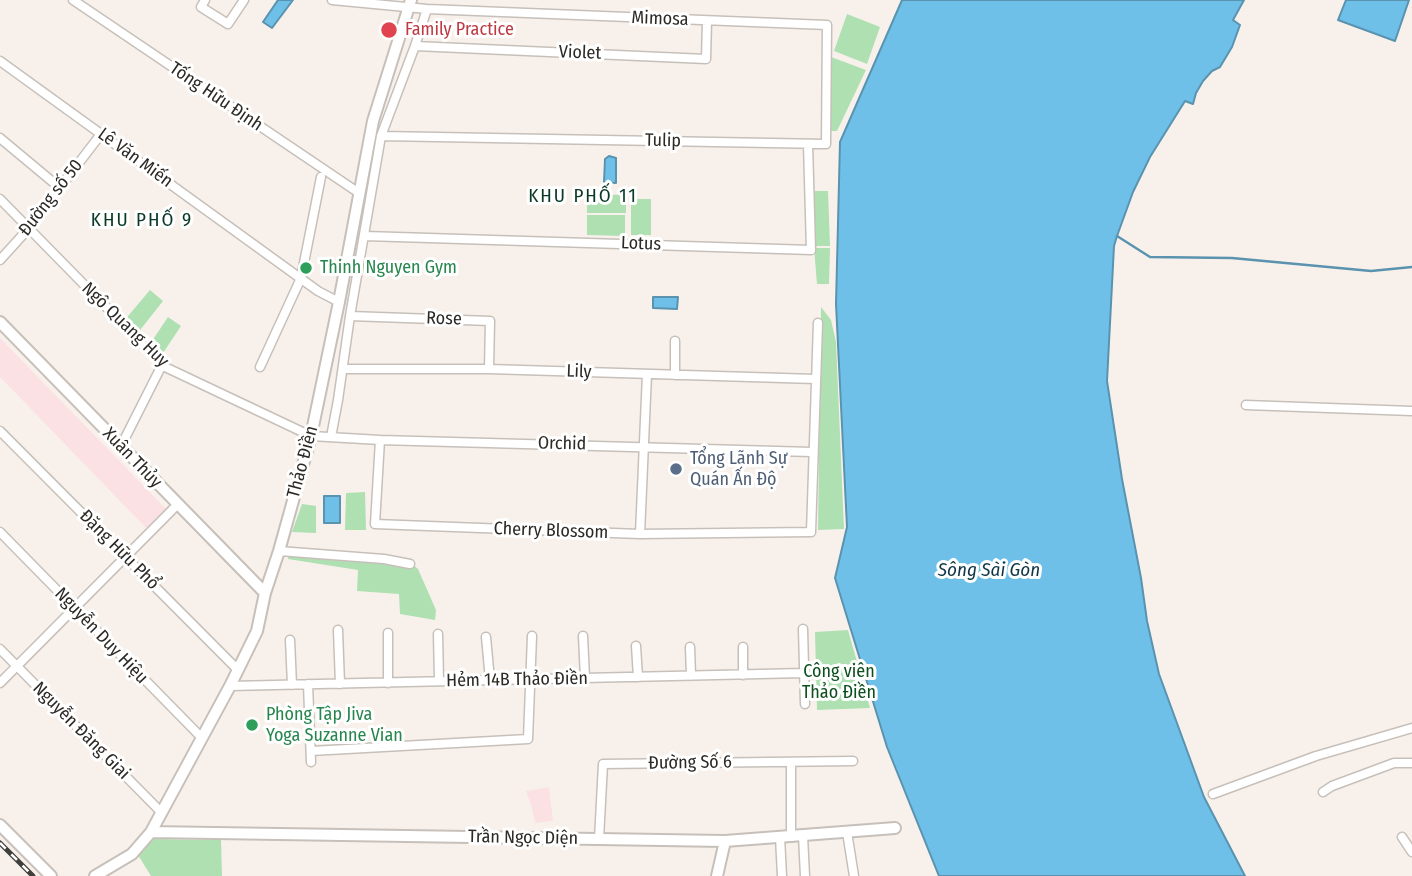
<!DOCTYPE html>
<meta charset="utf-8">
<style>
body{margin:0}
canvas{display:block;background:#f8f1eb}
</style>
<canvas width="1412" height="876"></canvas>
<script>
const context = document.querySelector('canvas').getContext('2d');
context.lineJoin = 'round';
function paint(path, color) {
  context.fillStyle = color;
  context.fill(path, 'evenodd');
}
function poly(rows) {
  const path = new Path2D();
  for (const r of rows) {
    path.moveTo(r[0], r[1]);
    for (let i = 2; i < r.length; i += 2) path.lineTo(r[i], r[i + 1]);
  }
  return path;
}
function trace(path, color, width, dash) {
  context.strokeStyle = color;
  context.lineWidth = width;
  context.lineCap = dash ? 'butt' : 'round';
  context.setLineDash(dash || []);
  context.stroke(path);
}
function label(font, color, halo, rows, align = 'center') {
  context.font = font + ' "Fira Sans Condensed",sans-serif';
  context.lineWidth = 6;
  context.setLineDash([]);
  context.textBaseline = 'middle';
  context.strokeStyle = halo;
  context.fillStyle = color;
  for (const [text, x, y, turn = 0] of rows) {
    context.save();
    context.translate(x, y);
    context.rotate((+turn || 0) * Math.PI / 180);
    context.textAlign = isNaN(turn) ? turn : align;
    if (halo) context.strokeText(text, 0, 0);
    context.fillText(text, 0, 0);
    context.restore();
  }
}
const commercial = poly([
 [0,338,166,509,146,528,0,377],
 [549,787,553,821,535,823,532,808,526,791]
]);
const green = poly([
 [847,14,880,27,867,64,834,51],
 [831,57,866,70,837,131,830,131],
 [813,191,828,191,830,246,814,246],
 [587,194,626,195,626,213,587,213],
 [631,199,651,199,651,235,631,235],
 [587,215,625,215,625,236,587,235],
 [814,248,830,248,829,284,817,284],
 [150,290,163,301,137,334,123,322],
 [821,307,831,320,836,342,844,529,818,530],
 [168,317,181,326,161,356,148,347],
 [365,492,366,530,345,530,346,493],
 [302,504,316,506,316,533,292,532],
 [289,553,410,562,418,569,436,610,435,620,400,614,399,594,357,591,358,570,288,559],
 [848,630,870,708,817,710,815,632],
 [153,839,221,840,222,876,151,876,138,855]
]);
const water = poly([
 [278,0,293,0,272,28,263,22,278,0],
 [902,0,1244,0,1233,20,1240,25,1232,47,1220,67,1212,71,1203,81,1196,93,1193,104,1185,101,1150,157,1133,192,1117,236,1114,246,1107,381,1122,479,1141,578,1147,621,1159,674,1204,797,1245,876,939,876,887,747,835,578,847,527,836,304,840,142,902,0],
 [1346,0,1409,0,1395,41,1338,20,1346,0],
 [609,156,616,158,616,183,604,182,605,159,609,156],
 [653,297,678,297,677,309,653,308,653,297],
 [324,496,340,496,340,523,324,523,324,496]
]);
const stream = poly([
 [1117,236,1150,257,1232,258,1371,271,1412,267]
]);
const street = poly([
 [73,0,359,193],
 [205,0,201,7,228,24,244,0],
 [332,0,427,9,827,25,826,144,381,136],
 [415,46,706,59,707,21],
 [0,61,318,291,339,302],
 [0,138,60,188],
 [0,199,165,367,311,436,380,440,812,452],
 [365,236,811,250,808,144],
 [0,260,29,228,101,134],
 [350,316,490,321,489,369],
 [260,367,301,278,321,177],
 [343,369,489,369,815,379],
 [675,375,675,341],
 [1246,405,1412,411],
 [0,431,238,670],
 [331,437,338,400,350,316,381,136,415,46,427,9],
 [380,440,375,524,640,534,811,532,818,323],
 [121,446,162,365],
 [0,532,202,738],
 [640,534,647,374],
 [279,551,384,559,410,564],
 [803,629,805,704],
 [338,630,340,684],
 [388,633,388,683],
 [438,634,439,681],
 [583,636,585,678],
 [486,637,490,680],
 [290,640,292,685],
 [636,646,638,677],
 [690,647,691,676],
 [743,647,743,675],
 [0,649,162,813],
 [0,683,178,504],
 [308,684,311,762],
 [230,686,804,673],
 [311,751,528,739,532,636],
 [791,762,791,837],
 [1323,792,1332,786,1394,763,1412,763],
 [1213,794,1316,756,1412,728],
 [847,832,854,876],
 [803,836,805,876],
 [780,837,782,876],
 [1402,837,1412,852],
 [599,839,603,764,853,761]
]);
const secondary = poly([
 [0,322,265,593],
 [0,825,51,876],
 [151,832,725,841,895,828],
 [95,876,132,854,151,832,230,686,257,631,265,593,279,551,311,436,339,302,373,121,411,0],
 [717,876,725,841]
]);
const rail = poly([
 [0,843,33,876]
]);
const markers = [
 [389,30,9,"#e0444e"],
 [306,268,7,"#2e9e5b"],
 [676,469,7,"#5c6f8a"],
 [252,725,7,"#2e9e5b"]
];
const streetNames = [
 ["Mimosa",660,19,2],
 ["Violet",580,53,2],
 ["Tống Hữu Định",216,97,34],
 ["Tulip",663,141,1],
 ["Lê Văn Miến",135,158,36],
 ["Đường số 50",51,198,-52],
 ["Lotus",641,244,2],
 ["Rose",444,319,2],
 ["Ngô Quang Huy",125,325,44],
 ["Lily",579,372,2],
 ["Orchid",562,444,1],
 ["Xuân Thủy",132,458,46],
 ["Thảo Điền",303,462,-75],
 ["Cherry Blossom",551,531,2],
 ["Đặng Hữu Phổ",119,550,45],
 ["Nguyễn Duy Hiệu",101,636,46],
 ["Hẻm 14B Thảo Điền",517,680,-1],
 ["Nguyễn Đăng Giai",81,731,45],
 ["Đường Số 6",690,763,-1],
 ["Trần Ngọc Diện",523,838,1]
];
const healthNames = [
 ["Family Practice",405,30]
];
const leisureNames = [
 ["Thinh Nguyen Gym",320,268],
 ["Phòng Tập Jiva",266,715],
 ["Yoga Suzanne Vian",266,736]
];
const serviceNames = [
 ["Tổng Lãnh Sự",690,459],
 ["Quán Ấn Độ",690,480]
];
const parkNames = [
 ["Công viên",839,672],
 ["Thảo Điền",839,693]
];
const neighbourhoodNames = [
 ["KHU PHỐ 11",583,197],
 ["KHU PHỐ 9",142,221]
];
const waterNames = [
 ["Sông Sài Gòn",989,571]
];
paint(commercial, '#fce1e4');
paint(green, '#aee0b2');
paint(water, '#6ec0e9');
trace(water, '#5a93af', 2);
trace(stream, '#5a93af', 2.5);
trace(street, '#c7c0ba', 11);
trace(secondary, '#c7c0ba', 14);
trace(street, '#fff', 8);
trace(secondary, '#fff', 10);
trace(rail, '#413f3c', 5);
trace(rail, '#fff', 2.5, [8]);
for (const [x, y, r, color] of markers) {
  const dot = new Path2D();
  dot.arc(x, y, r, 0, 2 * Math.PI);
  context.fillStyle = color;
  context.fill(dot);
  trace(dot, '#fff', 2.5);
}
label('18px', '#2c2a27', '#fff', streetNames);
label('18px', '#be3a42', '#fff', healthNames, 'left');
label('18px', '#27864d', '#fff', leisureNames, 'left');
label('18px', '#4e5e75', '#fff', serviceNames, 'left');
label('18px', '#0c4f1d', '#fff', parkNames);
context.letterSpacing = '2px';
label('19px', '#0a3927', '#fff', neighbourhoodNames);
context.letterSpacing = '0px';
label('italic 19px', '#103547', '#fff', waterNames);
</script>
